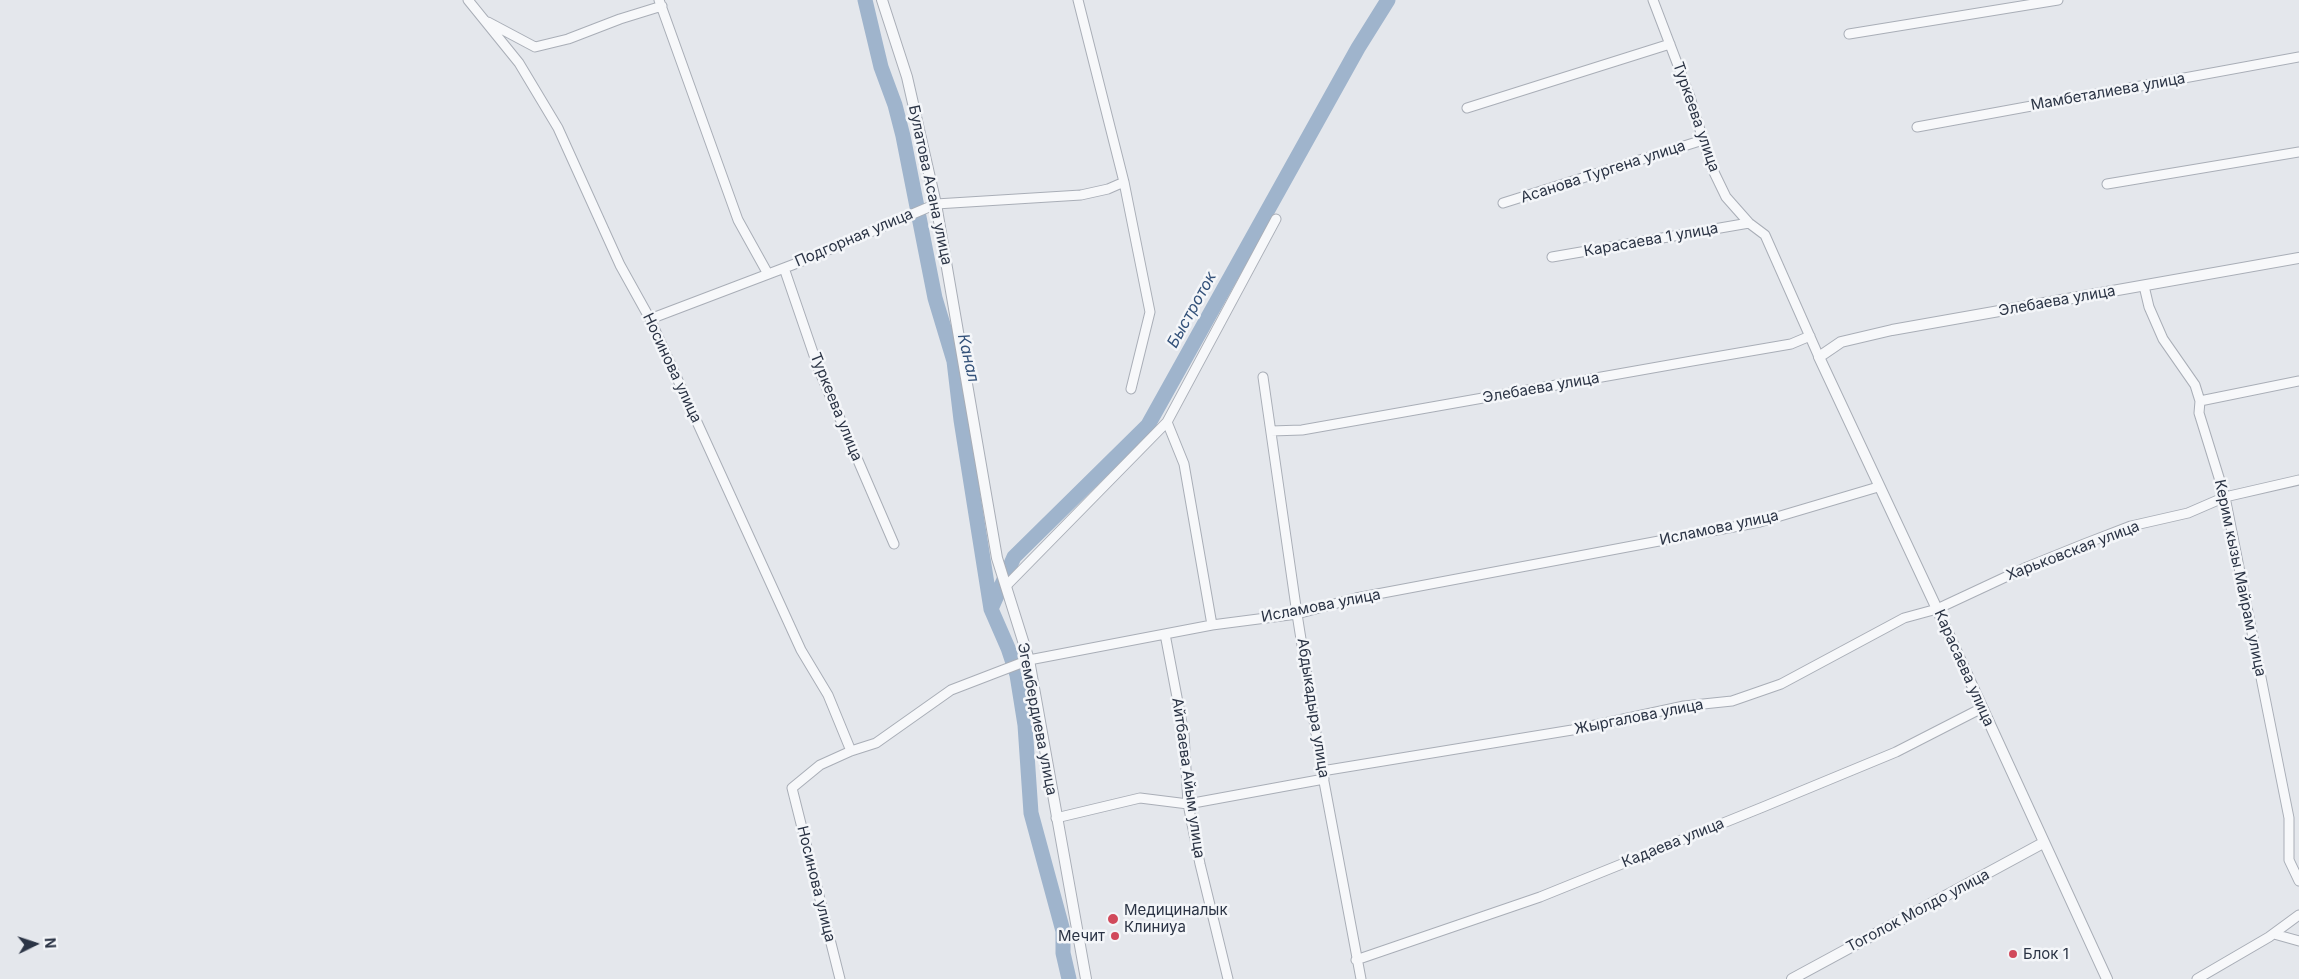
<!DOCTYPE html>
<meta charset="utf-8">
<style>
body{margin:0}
#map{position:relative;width:2299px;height:979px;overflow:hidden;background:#e4e7ec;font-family:Inter,sans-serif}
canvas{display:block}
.north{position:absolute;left:10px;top:919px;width:50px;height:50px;-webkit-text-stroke:4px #f4f6f9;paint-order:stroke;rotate:86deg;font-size:14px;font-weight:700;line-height:20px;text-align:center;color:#2b3445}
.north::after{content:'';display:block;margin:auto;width:18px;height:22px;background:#2b3445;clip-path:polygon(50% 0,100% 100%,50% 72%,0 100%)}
</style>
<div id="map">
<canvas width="2299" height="979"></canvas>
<div class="north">N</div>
</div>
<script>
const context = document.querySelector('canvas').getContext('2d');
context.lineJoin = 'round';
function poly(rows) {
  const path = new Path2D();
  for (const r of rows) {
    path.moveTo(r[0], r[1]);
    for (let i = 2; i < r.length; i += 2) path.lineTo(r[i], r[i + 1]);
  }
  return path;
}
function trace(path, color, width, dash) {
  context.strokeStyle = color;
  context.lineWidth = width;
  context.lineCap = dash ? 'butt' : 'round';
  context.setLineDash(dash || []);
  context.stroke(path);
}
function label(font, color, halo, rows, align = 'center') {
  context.font = font + ' Inter,sans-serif';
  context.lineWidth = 5;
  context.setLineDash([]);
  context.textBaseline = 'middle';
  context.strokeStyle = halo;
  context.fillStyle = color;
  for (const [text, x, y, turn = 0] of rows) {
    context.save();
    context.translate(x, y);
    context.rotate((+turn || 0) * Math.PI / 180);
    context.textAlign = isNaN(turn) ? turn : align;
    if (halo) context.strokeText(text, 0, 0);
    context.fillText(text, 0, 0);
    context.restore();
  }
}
const river = poly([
 [865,0,881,67,895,105,903,136,935,298,954,361,961,420,991,609,1008,648,1017,675,1025,725,1031,813,1063,931,1063,953,1069,979],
 [991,609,1014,557,1148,425,1358,48,1388,0]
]);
const minor = poly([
 [468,0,519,63,558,128,620,265,650,319,801,650,828,695,851,751],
 [659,0,738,220,768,274],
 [1078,0,1124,182,1150,312,1131,389],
 [1653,0,1690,97,1711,166,1726,197,1749,223,1765,235,1819,357],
 [488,22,535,47,568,39,620,19,662,6],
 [1849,34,2058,0],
 [1467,108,1670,44],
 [1917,127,2299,57],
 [2107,184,2299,152],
 [1503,203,1703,140],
 [1552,257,1749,223],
 [784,268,819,370,894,544],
 [2144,286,2149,307,2163,339,2195,385,2200,401,2199,413,2225,497,2289,818,2289,860,2299,881],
 [650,319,800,262,936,204,1081,195,1108,189,1124,182],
 [1263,377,1297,614,1322,771,1361,979],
 [2200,401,2299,381],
 [1167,422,1184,464,1212,625],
 [1271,431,1302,430,1692,361,1791,344,1810,336],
 [1006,586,1167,422,1276,219],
 [1165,634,1184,734,1188,804,1200,864,1228,979],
 [1322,771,1572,730,1684,706,1732,701,1781,684,1904,618,1937,609,2027,567,2084,544,2131,526,2188,513,2225,497,2299,480],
 [1056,818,1140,798,1188,804,1324,779],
 [2274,934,2299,941],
 [1356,960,1540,897,1763,807,1896,752,1982,708],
 [840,979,792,788,820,765,851,751,876,743,951,690,1029,660,1212,625,1297,614,1356,598,1760,522,1878,487],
 [2197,979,2269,937,2299,915]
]);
const tertiary = poly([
 [882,0,907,77,936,204,997,558,1029,660,1086,979],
 [1792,979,2043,843],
 [2107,979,1937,609,1819,357,1841,342,1892,330,2299,258]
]);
const markers = [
 [1113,919,6,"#d1495b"],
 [1115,936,5,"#d1495b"],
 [2013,954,5,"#d1495b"]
];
const streetNames = [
 ["Мамбеталиева улица",2108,92,-10],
 ["Туркеева улица",1696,117,71],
 ["Асанова Тургена улица",1603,172,-18],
 ["Булатова Асана улица",930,185,78],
 ["Подгорная улица",854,238,-23],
 ["Карасаева 1 улица",1651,240,-10],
 ["Элебаева улица",2057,301,-10],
 ["Носинова улица",672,368,65],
 ["Элебаева улица",1541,388,-10],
 ["Туркеева улица",836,407,68],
 ["Исламова улица",1719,528,-12],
 ["Харьковская улица",2073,551,-21],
 ["Керим кызы Майрам улица",2240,578,78],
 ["Исламова улица",1321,606,-11],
 ["Карасаева улица",1964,668,66],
 ["Абдыкадыра улица",1313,708,81],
 ["Жыргалова улица",1639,717,-11],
 ["Эгембердиева улица",1037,719,79],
 ["Айтбаева Айым улица",1188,778,82],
 ["Кадаева улица",1673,843,-22],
 ["Носинова улица",816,884,76],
 ["Тоголок Молдо улица",1918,911,-28]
];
const poiNames = [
 ["Медициналык",1124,910],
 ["Клиниуа",1124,927],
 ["Мечит",1105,936,"right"],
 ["Блок 1",2023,954]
];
const waterNames = [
 ["Быстроток",1192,310,-61],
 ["Канал",968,358,77]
];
trace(river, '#9fb4cc', 15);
trace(minor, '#a9aeb7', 11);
trace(tertiary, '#a9aeb7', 12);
trace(minor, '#f7f8fa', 9);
trace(tertiary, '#f7f8fa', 10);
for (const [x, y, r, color] of markers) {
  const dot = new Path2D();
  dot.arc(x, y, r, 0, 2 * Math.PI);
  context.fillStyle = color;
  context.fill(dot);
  trace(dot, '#f4f6f9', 2);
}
label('15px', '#2b3445', '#f4f6f9', streetNames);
label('15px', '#2b3445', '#f4f6f9', poiNames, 'left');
label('italic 16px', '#34527a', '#f4f6f9', waterNames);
</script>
